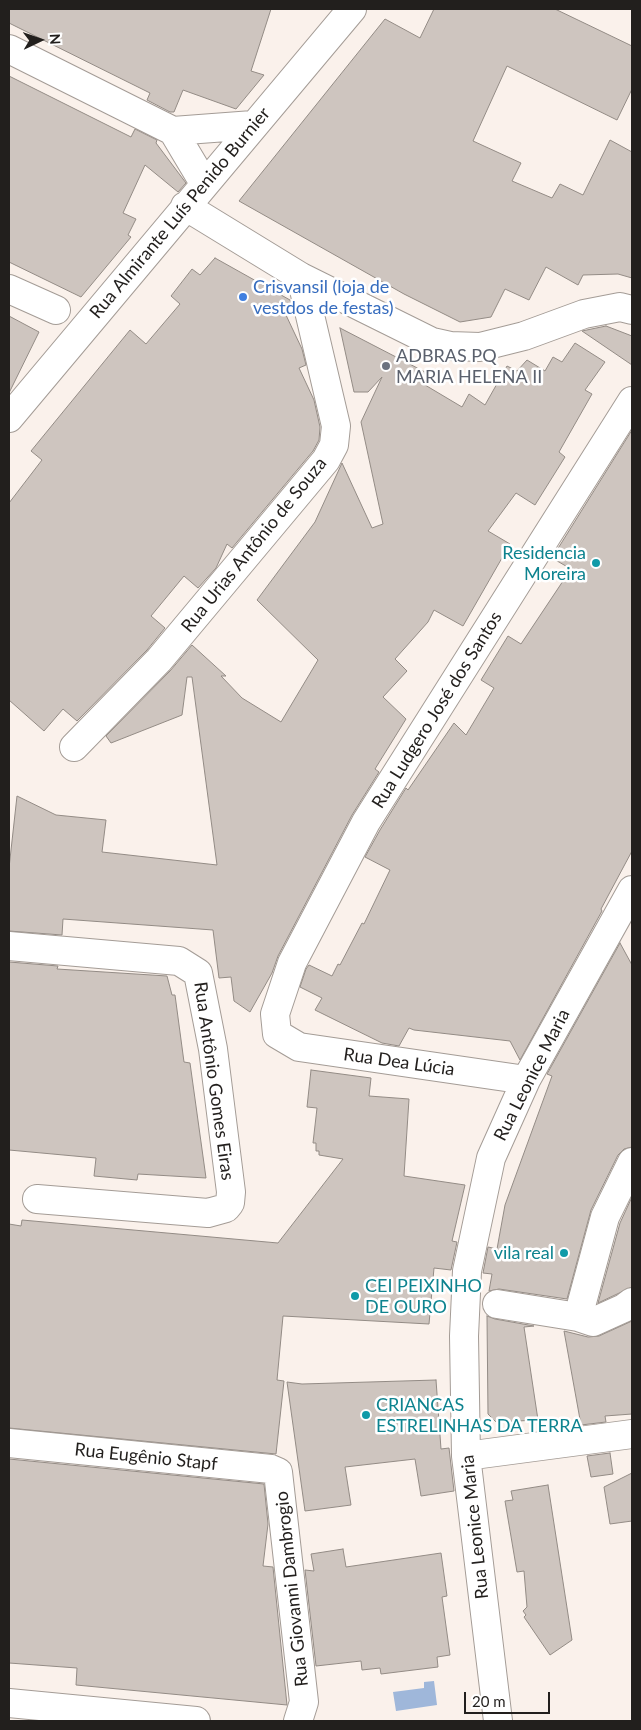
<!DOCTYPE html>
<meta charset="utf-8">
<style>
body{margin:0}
#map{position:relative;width:641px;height:1730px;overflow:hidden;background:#faf1eb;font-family:Lato,sans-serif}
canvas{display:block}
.frame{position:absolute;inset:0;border:10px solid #221f1d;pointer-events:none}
.north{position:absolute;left:15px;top:15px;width:50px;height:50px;-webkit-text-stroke:4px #fff;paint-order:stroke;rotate:87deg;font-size:14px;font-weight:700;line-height:20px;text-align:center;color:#221f1d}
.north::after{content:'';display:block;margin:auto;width:18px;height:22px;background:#221f1d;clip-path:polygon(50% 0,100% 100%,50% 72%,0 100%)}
.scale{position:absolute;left:464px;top:1692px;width:86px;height:22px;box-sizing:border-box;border:2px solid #221f1d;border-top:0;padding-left:6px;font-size:15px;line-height:18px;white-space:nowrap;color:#221f1d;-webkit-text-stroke:4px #fff;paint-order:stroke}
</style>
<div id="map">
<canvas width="641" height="1730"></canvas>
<div class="frame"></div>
<div class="north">N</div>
<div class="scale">20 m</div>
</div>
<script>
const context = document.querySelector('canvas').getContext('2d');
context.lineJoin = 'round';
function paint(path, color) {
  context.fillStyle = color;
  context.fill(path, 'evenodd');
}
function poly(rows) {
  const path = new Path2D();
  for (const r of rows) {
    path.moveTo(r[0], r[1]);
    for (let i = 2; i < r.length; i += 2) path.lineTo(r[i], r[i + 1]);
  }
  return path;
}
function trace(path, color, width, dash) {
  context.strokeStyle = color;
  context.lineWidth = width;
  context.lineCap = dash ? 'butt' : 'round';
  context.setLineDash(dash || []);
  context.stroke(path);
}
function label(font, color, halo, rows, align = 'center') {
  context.font = font + ' Lato,sans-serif';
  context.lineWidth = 5;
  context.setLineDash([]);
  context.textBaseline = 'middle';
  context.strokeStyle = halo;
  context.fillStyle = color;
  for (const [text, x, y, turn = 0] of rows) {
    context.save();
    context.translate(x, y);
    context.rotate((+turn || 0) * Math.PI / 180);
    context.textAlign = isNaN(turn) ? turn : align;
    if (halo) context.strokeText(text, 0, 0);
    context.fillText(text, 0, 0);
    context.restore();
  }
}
const water = poly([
 [434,1681,437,1705,396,1711,393,1692,424,1688,424,1682]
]);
const building = poly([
 [9,9,271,9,251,71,264,75,236,109,183,90,174,112,170,112,147,100,150,93,9,23,9,9],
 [434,9,555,9,632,46,632,89,617,120,507,66,473,141,521,163,512,181,552,198,560,184,583,195,610,140,632,152,632,278,618,274,583,275,578,285,546,267,529,300,505,289,491,317,460,322,404,294,239,201,385,19,420,38,434,9],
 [9,76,131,137,135,129,157,140,156,143,186,183,178,192,145,165,123,213,136,219,128,235,131,237,81,297,9,262,9,76],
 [215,258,290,300,292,305,285,313,302,349,306,365,299,368,314,400,320,427,319,440,313,451,232,548,227,544,216,568,198,588,184,576,151,616,165,628,147,650,77,721,63,709,44,731,9,700,9,503,42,460,31,451,130,330,146,344,180,304,171,296,192,269,200,275,215,258],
 [9,316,39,332,9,393,9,316],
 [606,326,632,336,632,365,582,331,606,326],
 [340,328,425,372,420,382,462,407,469,394,485,405,507,366,517,371,527,360,545,371,553,357,562,362,575,343,605,362,585,390,592,394,559,452,565,457,535,505,516,493,488,531,510,544,463,626,434,610,428,622,395,659,407,671,383,697,406,719,375,769,379,772,352,815,278,956,272,973,250,1012,234,1001,231,977,219,978,213,930,63,919,62,935,9,931,9,868,17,796,56,815,106,820,102,852,217,865,192,677,187,677,182,715,111,743,106,736,170,671,192,645,226,676,221,676,242,698,281,722,318,660,257,600,315,522,342,463,372,528,383,524,361,422,382,377,368,392,354,392,340,328],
 [632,430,632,851,601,909,602,911,520,1060,510,1041,414,1030,409,1028,399,1046,382,1043,315,1010,322,998,300,987,306,969,309,965,332,976,338,964,340,965,362,923,364,924,390,870,365,857,380,830,406,788,408,790,454,723,466,735,494,688,481,680,508,636,521,644,571,569,552,558,632,430],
 [620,943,632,965,632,1147,624,1149,618,1155,591,1210,567,1299,499,1289,489,1291,492,1274,483,1273,488,1247,497,1249,505,1205,552,1076,547,1074,620,943],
 [9,962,58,966,57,969,167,976,172,995,175,995,184,1062,190,1063,206,1178,138,1174,137,1180,94,1176,96,1158,9,1150,9,962],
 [311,1070,371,1078,369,1096,409,1099,404,1176,465,1185,452,1241,457,1242,451,1270,434,1268,429,1324,283,1316,277,1380,284,1381,276,1454,9,1428,9,1224,21,1226,22,1220,278,1243,343,1159,319,1155,319,1151,316,1151,316,1143,313,1143,317,1108,307,1107,311,1070],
 [632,1197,632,1287,598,1303,620,1223,632,1197],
 [487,1316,495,1319,534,1326,524,1327,538,1420,496,1422,488,1414,487,1316],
 [632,1321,632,1414,605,1416,606,1422,581,1425,564,1331,588,1337,599,1336,632,1321],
 [436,1380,441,1449,449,1448,454,1491,421,1496,415,1459,345,1467,351,1505,305,1511,287,1382,302,1384,436,1380],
 [610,1453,613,1474,591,1477,587,1456,610,1453],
 [9,1459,264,1484,268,1524,263,1566,273,1567,287,1705,76,1685,77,1668,9,1663,9,1459],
 [632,1473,632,1521,610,1524,604,1487,632,1473],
 [548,1485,572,1640,550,1655,524,1617,526,1615,523,1611,527,1607,524,1571,517,1572,505,1501,513,1500,511,1491,548,1485],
 [343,1549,346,1567,441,1553,447,1596,442,1597,450,1655,437,1657,438,1667,381,1674,380,1668,362,1670,361,1661,316,1666,305,1570,314,1571,311,1554,343,1549]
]);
const street = poly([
 [9,49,173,131,253,125],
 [173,131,204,183],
 [185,206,301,277,432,342,450,346,480,347,524,336,584,314,620,307,632,310],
 [9,289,56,310],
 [9,418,352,9],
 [74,747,159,660,326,460,334,445,336,426,301,277],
 [9,946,179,961,198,973,213,1049,231,1192,230,1203,226,1208,208,1213,37,1199],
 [526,1080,299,1047,277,1034,275,1014,292,963,366,822,632,401],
 [497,1304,578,1317,605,1217,632,1162],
 [578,1317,593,1322,624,1308,632,1302],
 [9,1443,271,1469,278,1472,304,1702,298,1721],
 [466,1456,632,1434],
 [9,1703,196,1721],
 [498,1721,466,1456,464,1336,467,1271,491,1158,526,1080,632,890]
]);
const markers = [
 [243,297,5,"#3f7fe0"],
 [386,366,5,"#6b7280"],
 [596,563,5,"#0f9aa8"],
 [564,1253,5,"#0f9aa8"],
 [355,1296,5,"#0f9aa8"],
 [366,1415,5,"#0f9aa8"]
];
const streetNames = [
 ["Rua Almirante Luís Penido Burnier",180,213,-50],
 ["Rua Urias Antônio de Souza",254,545,-51],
 ["Rua Ludgero José dos Santos",437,710,-58],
 ["Rua Dea Lúcia",399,1062,8],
 ["Rua Leonice Maria",532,1075,-63],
 ["Rua Antônio Gomes Eiras",214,1081,82],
 ["Rua Eugênio Stapf",146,1457,6],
 ["Rua Leonice Maria",475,1527,-96],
 ["Rua Giovanni Dambrogio",292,1589,-96]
];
const shopNames = [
 ["Crisvansil (loja de",253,287],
 ["vestdos de festas)",253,308]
];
const worshipNames = [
 ["ADBRAS PQ",396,356],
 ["MARIA HELENA II",396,377]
];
const cultureNames = [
 ["Residencia",586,553],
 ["Moreira",586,574],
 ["vila real",554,1253],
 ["CEI PEIXINHO",365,1286,"left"],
 ["DE OURO",365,1307,"left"],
 ["CRIANCAS",376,1405,"left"],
 ["ESTRELINHAS DA TERRA",376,1426,"left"]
];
paint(water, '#9fb7da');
paint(building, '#cec5bf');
trace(building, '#938b85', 1);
trace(street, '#a49c96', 30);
trace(street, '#fff', 28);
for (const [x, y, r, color] of markers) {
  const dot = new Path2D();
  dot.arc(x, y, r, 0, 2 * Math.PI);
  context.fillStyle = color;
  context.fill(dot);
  trace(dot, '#fff', 2);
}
label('18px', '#221f1d', '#fff', streetNames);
label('18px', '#366cbe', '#fff', shopNames, 'left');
label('18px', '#5b616d', '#fff', worshipNames, 'left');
label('18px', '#0d838f', '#fff', cultureNames, 'right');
</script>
